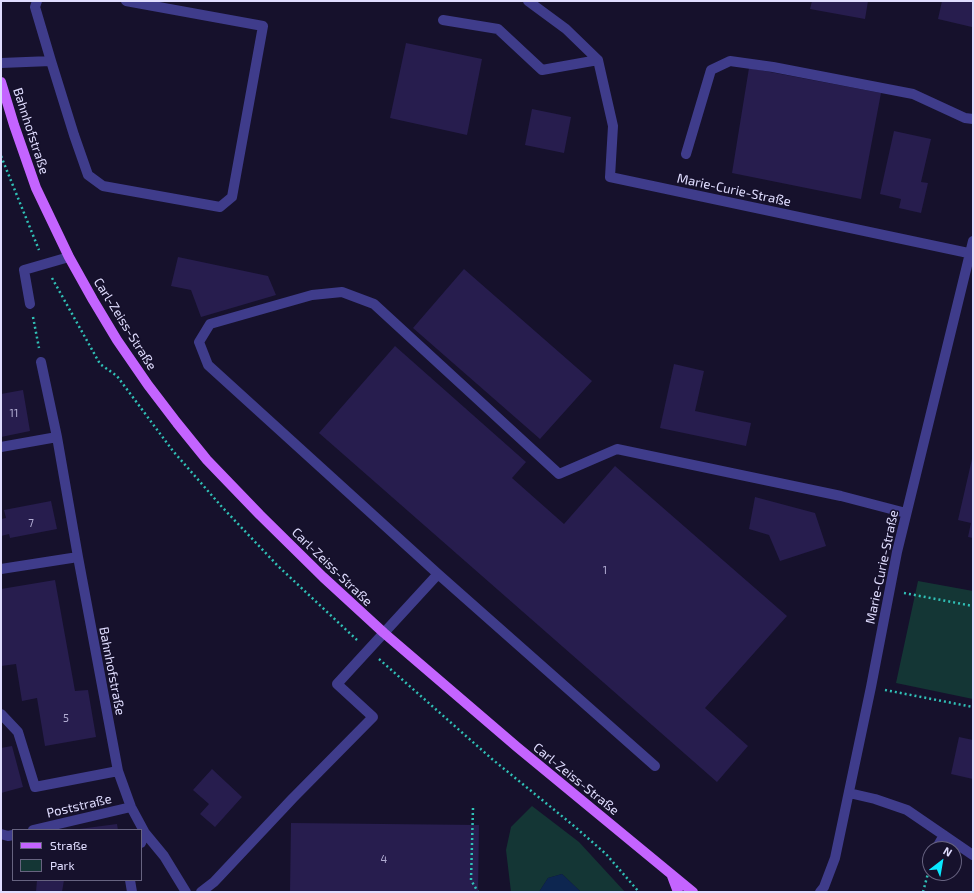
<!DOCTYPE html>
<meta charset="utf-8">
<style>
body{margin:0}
#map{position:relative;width:974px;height:893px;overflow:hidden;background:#16112c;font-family:"Exo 2",sans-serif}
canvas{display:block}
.frame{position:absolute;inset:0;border:2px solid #e0ddff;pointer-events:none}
.legend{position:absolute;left:12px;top:829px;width:130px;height:52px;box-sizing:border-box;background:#16112c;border:1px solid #676380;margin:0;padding:5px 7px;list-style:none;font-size:12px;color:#e0ddff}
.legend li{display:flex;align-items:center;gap:8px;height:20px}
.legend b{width:20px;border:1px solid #676380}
.north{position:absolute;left:922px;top:841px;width:40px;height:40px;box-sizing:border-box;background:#16112c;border:1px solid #676380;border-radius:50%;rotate:31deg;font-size:11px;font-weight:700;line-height:16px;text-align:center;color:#e0ddff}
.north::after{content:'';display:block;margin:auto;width:14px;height:18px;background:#09e8ff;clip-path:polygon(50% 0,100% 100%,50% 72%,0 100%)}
</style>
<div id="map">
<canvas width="974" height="893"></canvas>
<div class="frame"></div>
<ul class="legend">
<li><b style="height:5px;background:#c464ff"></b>Straße</li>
<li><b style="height:11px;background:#143635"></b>Park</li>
</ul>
<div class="north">N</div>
</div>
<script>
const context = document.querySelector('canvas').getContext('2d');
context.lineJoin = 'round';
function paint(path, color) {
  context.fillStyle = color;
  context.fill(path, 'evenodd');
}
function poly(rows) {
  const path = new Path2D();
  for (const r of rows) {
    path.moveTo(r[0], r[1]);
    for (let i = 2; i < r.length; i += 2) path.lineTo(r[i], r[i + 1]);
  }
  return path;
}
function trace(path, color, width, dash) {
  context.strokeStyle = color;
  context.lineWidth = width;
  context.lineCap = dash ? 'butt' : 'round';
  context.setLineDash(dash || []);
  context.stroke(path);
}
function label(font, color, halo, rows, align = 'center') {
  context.font = font + ' "Exo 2",sans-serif';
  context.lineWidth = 3;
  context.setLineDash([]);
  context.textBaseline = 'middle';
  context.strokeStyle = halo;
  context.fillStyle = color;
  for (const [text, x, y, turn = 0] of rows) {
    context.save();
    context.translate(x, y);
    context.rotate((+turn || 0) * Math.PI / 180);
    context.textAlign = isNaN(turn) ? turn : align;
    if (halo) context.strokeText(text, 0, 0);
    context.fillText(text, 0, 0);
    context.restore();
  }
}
const green = poly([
 [918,581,973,591,973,699,896,683],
 [532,806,579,842,625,892,581,892,562,874,548,878,539,892,511,892,506,850,511,827]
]);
const water = poly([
 [562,874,581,892,539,892,548,878]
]);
const building = poly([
 [812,1,868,1,865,19,810,9],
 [942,1,973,1,973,21,972,27,938,19],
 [406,43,482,59,467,135,390,118],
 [749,68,881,93,861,199,732,173],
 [532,109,571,117,564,153,525,145],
 [894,131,931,139,921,182,928,183,921,213,899,208,901,199,880,194],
 [178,257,268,276,276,295,201,317,191,290,171,286],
 [464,269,592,381,540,439,413,328],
 [395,346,526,462,512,478,564,524,615,466,787,616,705,708,748,746,717,782,319,433],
 [674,364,704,371,695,411,751,423,746,446,660,428],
 [23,390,30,431,1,437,1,394],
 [972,459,973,459,973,538,968,537,971,523,958,520],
 [755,497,815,513,826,546,780,561,769,535,749,529],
 [51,501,57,529,10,538,9,534,1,536,1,519,6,518,4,510],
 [55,580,75,691,88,690,96,737,45,746,37,698,22,701,16,664,1,666,1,589],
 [959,737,973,740,973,779,951,774],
 [12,746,23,787,1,793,1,748],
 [212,769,242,797,215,827,200,814,209,804,193,790],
 [291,823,479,825,478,892,290,892],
 [117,824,118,830,79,830,79,829],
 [37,880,64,880,62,892,36,892]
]);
const path = poly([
 [1,156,39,250],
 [52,278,100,364,117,376,173,451,222,507,278,566,357,640],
 [33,317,39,348],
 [904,593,973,606],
 [379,659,492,759,574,826,606,854,639,892],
 [885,690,973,707],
 [473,808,471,880,478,892],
 [923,892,930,866]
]);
const minor = poly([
 [37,1,35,7,51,61,74,135,88,175,103,186,220,207,232,197,263,26,126,1],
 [528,1,566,29,598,60],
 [443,20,498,29,542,70,598,60],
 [598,60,613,126,610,177,973,254],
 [1,63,51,61],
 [686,154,711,70,730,61,773,67,913,94,965,118,973,119],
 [30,304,24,270,69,257],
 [41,362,57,437,78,557,118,771,131,807,145,833,164,856,186,892],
 [1,447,57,437],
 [1,569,78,557],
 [1,714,18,732,35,787,118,771],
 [655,766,438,574,208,365,199,342,210,324,312,295,342,292,374,304,559,474,617,449,841,496,906,513],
 [849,793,875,799,907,810,973,855],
 [33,830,131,807],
 [1,834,8,836,13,835],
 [141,843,145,833],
 [936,849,944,835],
 [130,880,132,892],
 [201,892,214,882,293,798,373,717,337,684,438,574],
 [820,892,824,887,835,858,871,687,897,552,973,241]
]);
const major = poly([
 [1,82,14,125,36,188,69,257,93,300,117,340,148,385,177,423,207,460,260,515,323,577,384,633,517,747,693,892],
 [672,876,678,892]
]);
const numberNames = [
 ["11",14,413],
 ["7",31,523],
 ["1",605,570],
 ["5",66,718],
 ["4",384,859]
];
const streetNames = [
 ["Bahnhofstraße",31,131,72],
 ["Marie-Curie-Straße",734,190,12],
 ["Carl-Zeiss-Straße",125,324,58],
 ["Carl-Zeiss-Straße",332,567,44],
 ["Marie-Curie-Straße",882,567,-78],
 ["Bahnhofstraße",112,671,79],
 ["Carl-Zeiss-Straße",576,779,39],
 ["Poststraße",79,806,-13]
];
paint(green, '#143635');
paint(water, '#0d2650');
paint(building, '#271d4e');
trace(path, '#30c0b6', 2.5, [2, 3]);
trace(minor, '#3f3c8b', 10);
trace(major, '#c464ff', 10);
label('11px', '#b2add3', null, numberNames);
label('13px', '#e0ddff', '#16112c', streetNames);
</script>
